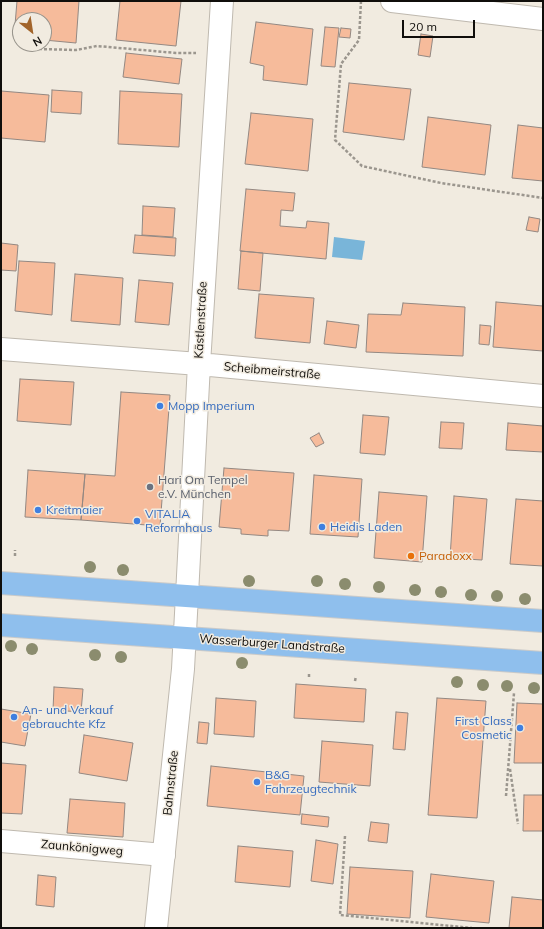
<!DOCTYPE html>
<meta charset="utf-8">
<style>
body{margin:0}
#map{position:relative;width:544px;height:929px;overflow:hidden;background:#f1ebe0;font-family:Mulish,sans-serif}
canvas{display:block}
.frame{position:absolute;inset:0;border:2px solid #100e0b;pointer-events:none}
.north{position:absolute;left:12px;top:12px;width:40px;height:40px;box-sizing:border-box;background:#f1ebe0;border:1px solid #97938b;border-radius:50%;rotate:150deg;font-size:11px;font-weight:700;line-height:16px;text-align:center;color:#100e0b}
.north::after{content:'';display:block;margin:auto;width:14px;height:18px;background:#a2642a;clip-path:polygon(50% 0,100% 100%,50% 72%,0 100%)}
.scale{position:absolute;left:402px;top:20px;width:73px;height:18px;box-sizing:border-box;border:2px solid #100e0b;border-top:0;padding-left:5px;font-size:12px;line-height:14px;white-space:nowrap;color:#100e0b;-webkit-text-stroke:3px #f1ebe0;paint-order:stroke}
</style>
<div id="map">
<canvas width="544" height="929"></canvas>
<div class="frame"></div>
<div class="north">N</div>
<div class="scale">20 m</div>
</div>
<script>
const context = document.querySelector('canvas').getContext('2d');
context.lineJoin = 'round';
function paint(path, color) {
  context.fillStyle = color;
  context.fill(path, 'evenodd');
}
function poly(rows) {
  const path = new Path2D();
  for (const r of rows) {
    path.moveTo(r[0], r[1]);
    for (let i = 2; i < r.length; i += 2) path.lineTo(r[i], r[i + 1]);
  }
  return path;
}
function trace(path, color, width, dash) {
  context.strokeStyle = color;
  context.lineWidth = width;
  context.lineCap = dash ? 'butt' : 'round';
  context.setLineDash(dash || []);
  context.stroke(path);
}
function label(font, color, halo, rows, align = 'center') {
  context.font = font + ' Mulish,sans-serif';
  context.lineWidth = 3;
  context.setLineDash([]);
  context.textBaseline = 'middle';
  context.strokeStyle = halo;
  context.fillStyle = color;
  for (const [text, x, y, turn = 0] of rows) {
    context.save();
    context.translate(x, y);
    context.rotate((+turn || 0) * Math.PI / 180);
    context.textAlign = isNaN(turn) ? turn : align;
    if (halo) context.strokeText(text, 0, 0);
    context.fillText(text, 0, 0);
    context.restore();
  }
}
const water = poly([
 [334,237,365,241,362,260,332,257]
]);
const building = poly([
 [17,1,79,1,76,43,44,40,44,20,20,20,20,38,14,37,17,1],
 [120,1,181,1,176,46,116,40,120,1],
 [256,22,313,29,307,85,263,80,264,66,250,63,256,22],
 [325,27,339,28,335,67,321,66,325,27],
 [341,28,351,29,350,38,339,37,341,28],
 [421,34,433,36,430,57,418,55,421,34],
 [126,53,182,59,179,84,123,77,126,53],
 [349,83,411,89,404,140,343,132,349,83],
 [52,90,82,92,81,114,51,112,52,90],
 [1,91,49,95,45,142,1,138,1,91],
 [120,91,182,94,179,147,118,144,120,91],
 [251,113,313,119,308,171,245,164,251,113],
 [428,117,491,125,485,175,422,167,428,117],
 [518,125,543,128,543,181,512,178,518,125],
 [246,189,295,193,293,211,281,210,280,226,306,228,307,221,329,223,326,259,240,251,246,189],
 [143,206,175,208,173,237,142,235,143,206],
 [529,217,540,219,538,232,526,230,529,217],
 [135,235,176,238,175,256,133,253,135,235],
 [1,243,18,245,16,271,1,270,1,243],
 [241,251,263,253,260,291,238,289,241,251],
 [19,261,55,263,52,315,15,311,19,261],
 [75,274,123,278,120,325,71,321,75,274],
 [139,280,173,283,169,325,135,322,139,280],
 [259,294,314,298,310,343,255,338,259,294],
 [496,302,543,306,543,351,493,347,496,302],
 [403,303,465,307,463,356,366,352,368,314,401,315,403,303],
 [327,321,359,325,356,348,324,344,327,321],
 [480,325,491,326,489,345,479,344,480,325],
 [20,379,74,382,71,425,17,421,20,379],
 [121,392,170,395,160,526,81,520,85,474,115,476,121,392],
 [363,415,389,417,385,455,360,453,363,415],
 [441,422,464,423,462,449,439,448,441,422],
 [508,423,543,426,543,452,506,450,508,423],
 [319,433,324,443,316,447,310,438,319,433],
 [224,468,294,473,289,531,268,530,268,536,241,534,241,529,219,527,224,468],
 [28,470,85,474,81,520,25,517,28,470],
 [314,475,362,479,358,537,310,534,314,475],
 [379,492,427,496,422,562,374,558,379,492],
 [454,496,487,499,482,560,450,558,454,496],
 [516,499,543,501,543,566,510,564,516,499],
 [296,684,366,689,364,722,294,718,296,684],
 [54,687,83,689,81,712,53,710,54,687],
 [216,698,256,701,254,737,214,734,216,698],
 [437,698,486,701,477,818,428,815,437,698],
 [517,703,543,704,543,763,514,763,517,703],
 [1,709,31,714,25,746,1,742,1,709],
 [396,712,408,713,405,750,393,749,396,712],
 [199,722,209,723,207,744,197,743,199,722],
 [84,735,133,743,127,781,79,773,84,735],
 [322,741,373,745,370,786,319,782,322,741],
 [1,763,26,765,22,814,1,813,1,763],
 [211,766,304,776,300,815,207,806,211,766],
 [524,795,543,795,543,831,523,831,524,795],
 [70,799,125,803,123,837,67,833,70,799],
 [302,814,329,817,328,827,301,824,302,814],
 [371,822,389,824,387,843,368,841,371,822],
 [316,840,338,844,333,884,311,881,316,840],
 [238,846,293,851,290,887,235,882,238,846],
 [350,867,413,871,410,918,347,914,350,867],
 [431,874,494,881,489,923,426,917,431,874],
 [38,875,56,877,54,907,36,905,38,875],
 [512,897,543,900,543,928,509,928,512,897]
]);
const path = poly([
 [361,1,359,40,341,64,335,140,362,166,441,183,543,198],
 [39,49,76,50,97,46,176,53,196,53],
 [15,556,15,550],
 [309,677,309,672],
 [355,681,356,676],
 [510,769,518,824],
 [506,796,514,693],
 [345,836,340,915,472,928]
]);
const minor = poly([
 [392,1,543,19],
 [1,349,199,364,543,396],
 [187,595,199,364,222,1],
 [1,841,164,855]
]);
const tertiary = poly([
 [156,928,183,669,187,595]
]);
const primary = poly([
 [1,583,543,621],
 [1,625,543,663]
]);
const trees = [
 [90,567],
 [123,570],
 [249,581],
 [317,581],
 [345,584],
 [379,587],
 [415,590],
 [441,592],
 [471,595],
 [497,596],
 [525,599],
 [11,646],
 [32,649],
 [95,655],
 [121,657],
 [242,663],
 [457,682],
 [483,685],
 [507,686],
 [534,688]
];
const markers = [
 [160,406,4,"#3f7fe0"],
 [150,487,4,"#6b7280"],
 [38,510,4,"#3f7fe0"],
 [137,521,4,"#3f7fe0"],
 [322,527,4,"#3f7fe0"],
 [411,556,4,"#e8710a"],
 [14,717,4,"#3f7fe0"],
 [520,728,4,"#3f7fe0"],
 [257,782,4,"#3f7fe0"]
];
const streetNames = [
 ["Kästlenstraße",201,320,-87],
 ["Scheibmeirstraße",272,371,5],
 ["Wasserburger Landstraße",272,644,4],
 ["Bahnstraße",171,783,-84],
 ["Zaunkönigweg",82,848,5]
];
const shopNames = [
 ["Mopp Imperium",168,406],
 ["Kreitmaier",46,510],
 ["VITALIA",145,514],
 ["Reformhaus",145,528],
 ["Heidis Laden",330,527],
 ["An- und Verkauf",22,710],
 ["gebrauchte Kfz",22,724],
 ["First Class",512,721,"right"],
 ["Cosmetic",512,735,"right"],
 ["B&G",265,775],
 ["Fahrzeugtechnik",265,789]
];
const worshipNames = [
 ["Hari Om Tempel",158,480],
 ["e.V. München",158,494]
];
const foodNames = [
 ["Paradoxx",419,556]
];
paint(water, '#79b5d9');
paint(building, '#f6bb9b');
trace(building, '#938882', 1);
trace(minor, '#bfb9af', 24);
trace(tertiary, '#bfb9af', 24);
trace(primary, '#cacac9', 24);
trace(path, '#9b968e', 2.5, [3, 2]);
trace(minor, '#fff', 22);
trace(tertiary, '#fff', 22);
trace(primary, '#8fbfed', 22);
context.fillStyle = '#8b8c6e';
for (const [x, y] of trees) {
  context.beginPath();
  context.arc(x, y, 6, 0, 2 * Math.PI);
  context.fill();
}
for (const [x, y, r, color] of markers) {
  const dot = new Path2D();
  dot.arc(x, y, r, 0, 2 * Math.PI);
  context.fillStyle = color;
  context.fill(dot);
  trace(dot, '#f1ebe0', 1.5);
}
label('12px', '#100e0b', '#f1ebe0', streetNames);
label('12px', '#366cbe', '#f1ebe0', shopNames, 'left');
label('12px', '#5b616d', '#f1ebe0', worshipNames, 'left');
label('12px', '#c56008', '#f1ebe0', foodNames, 'left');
</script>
